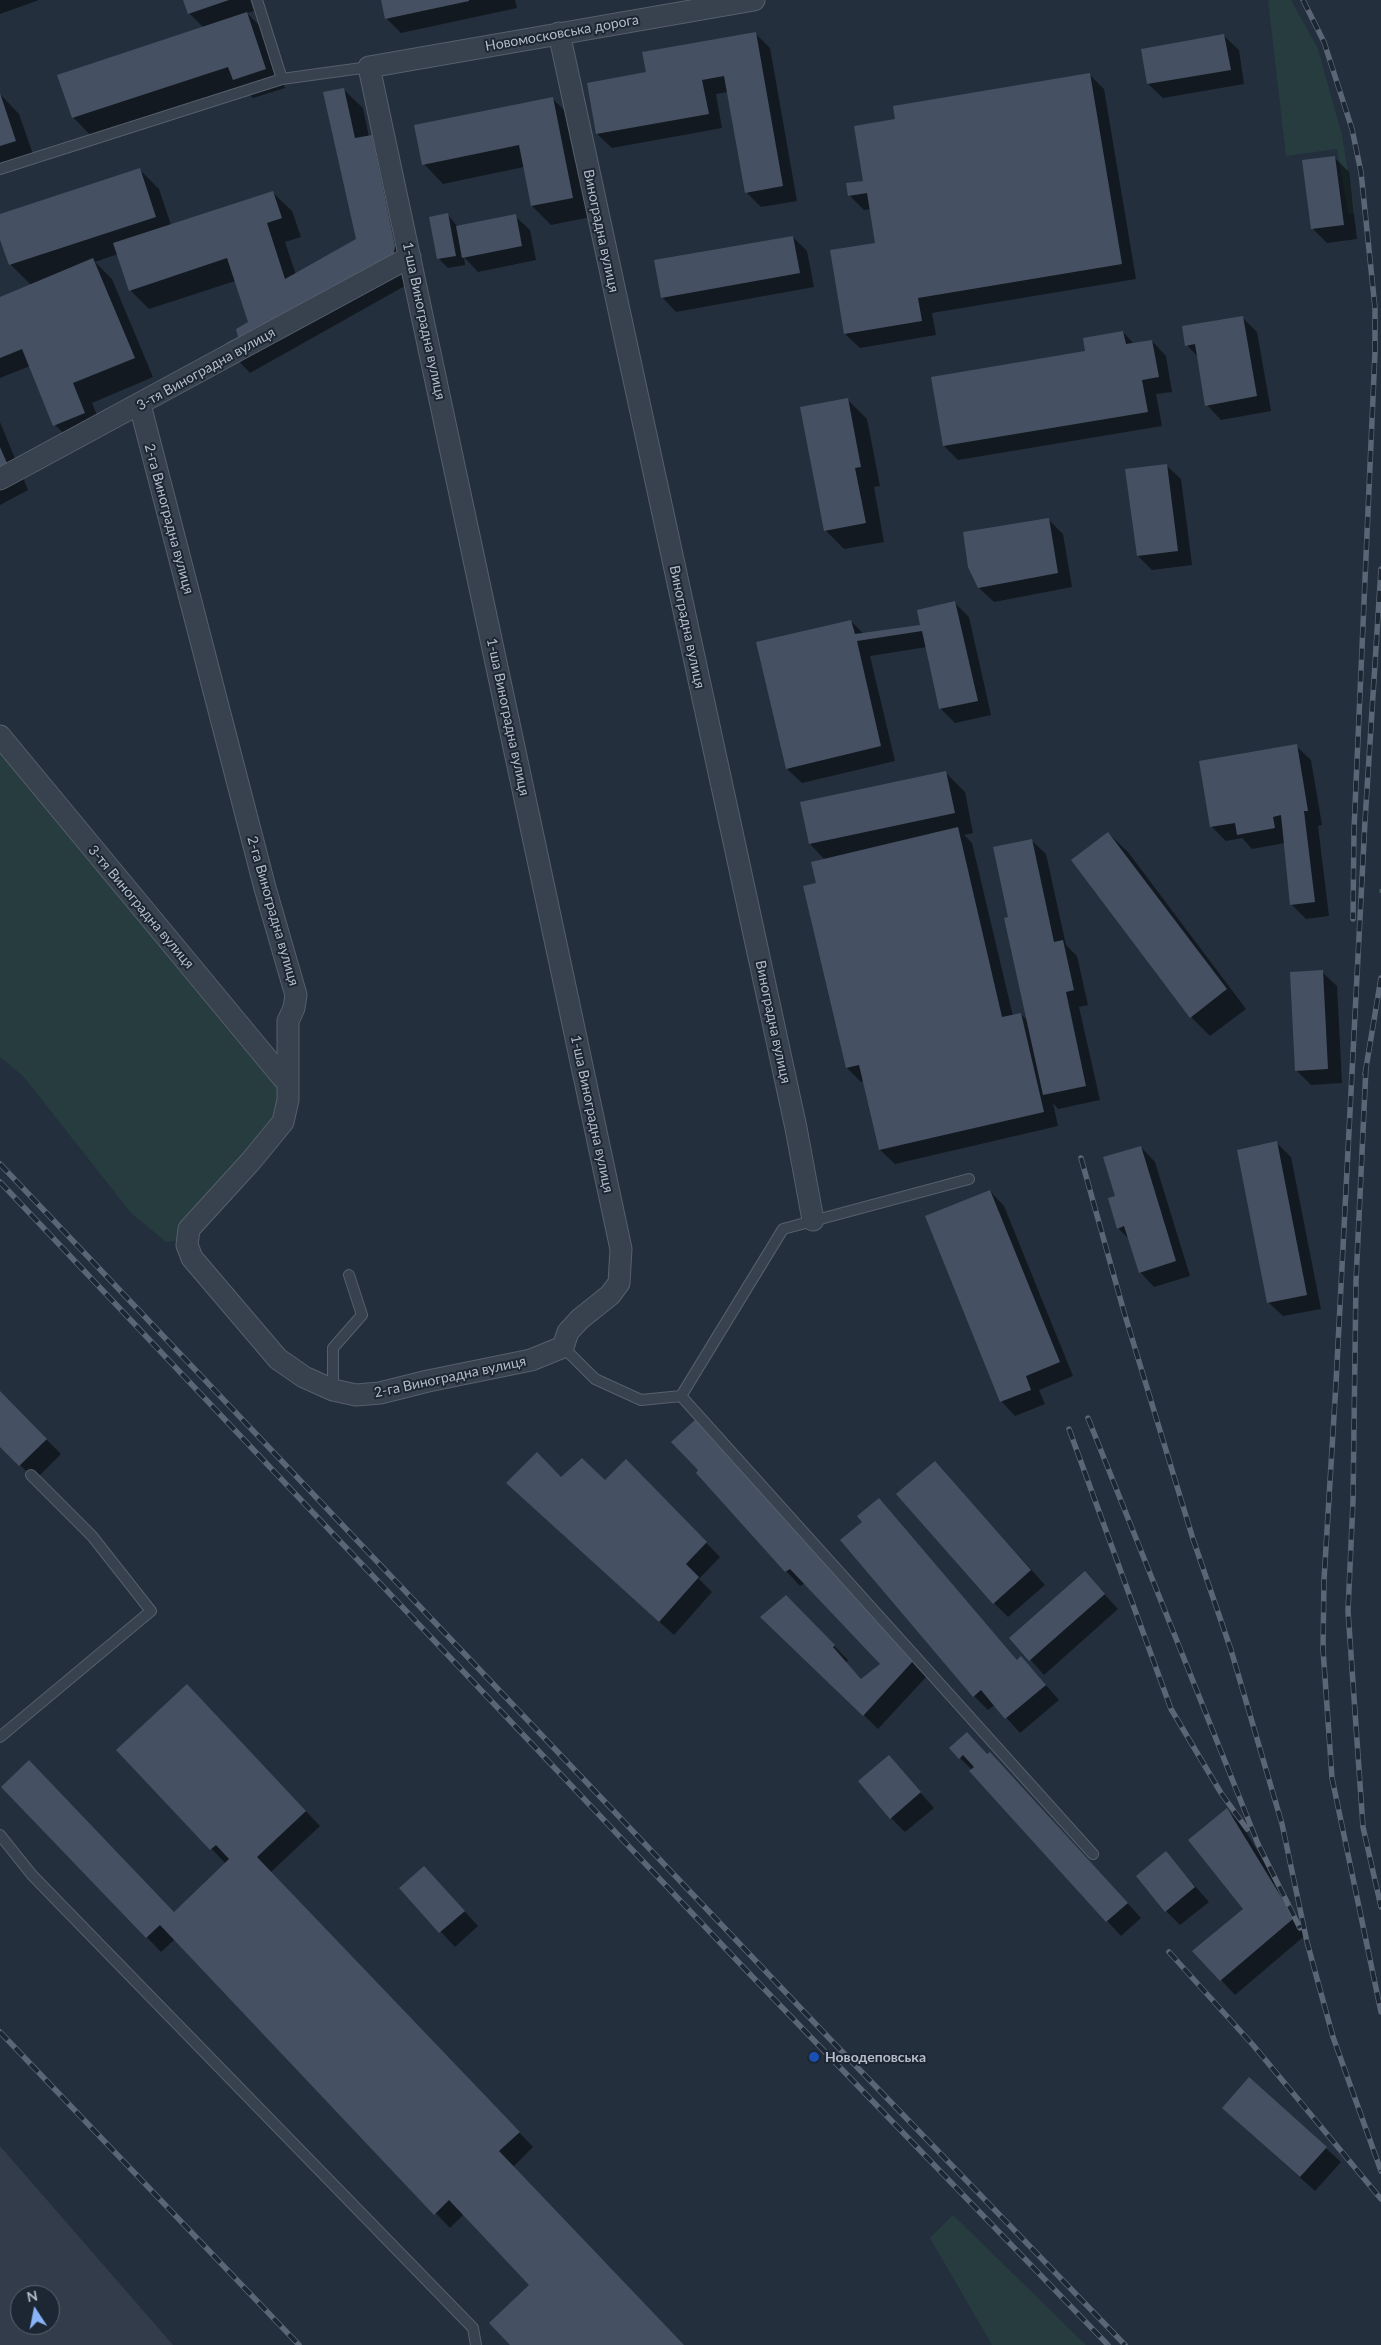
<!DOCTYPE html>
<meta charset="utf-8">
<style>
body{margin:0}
#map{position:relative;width:1381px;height:2345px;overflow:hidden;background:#242f3e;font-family:Lato,sans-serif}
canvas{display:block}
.north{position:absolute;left:10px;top:2285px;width:50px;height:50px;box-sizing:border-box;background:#1d2633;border:1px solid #59626f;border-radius:50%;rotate:349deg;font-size:14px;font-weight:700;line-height:20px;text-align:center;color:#b4bcc9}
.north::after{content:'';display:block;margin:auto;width:18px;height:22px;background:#8ab4f8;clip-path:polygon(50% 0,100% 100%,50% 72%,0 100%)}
</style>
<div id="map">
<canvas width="1381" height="2345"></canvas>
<div class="north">N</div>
</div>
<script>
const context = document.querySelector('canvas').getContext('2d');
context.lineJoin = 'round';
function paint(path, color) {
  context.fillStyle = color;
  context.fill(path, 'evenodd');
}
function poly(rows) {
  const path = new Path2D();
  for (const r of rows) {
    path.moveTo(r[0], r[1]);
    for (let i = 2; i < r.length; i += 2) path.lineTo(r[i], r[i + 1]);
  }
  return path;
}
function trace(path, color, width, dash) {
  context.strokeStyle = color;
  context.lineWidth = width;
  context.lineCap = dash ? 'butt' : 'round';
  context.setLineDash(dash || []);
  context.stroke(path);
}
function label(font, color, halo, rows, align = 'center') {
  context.font = font + ' Lato,sans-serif';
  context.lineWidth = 4;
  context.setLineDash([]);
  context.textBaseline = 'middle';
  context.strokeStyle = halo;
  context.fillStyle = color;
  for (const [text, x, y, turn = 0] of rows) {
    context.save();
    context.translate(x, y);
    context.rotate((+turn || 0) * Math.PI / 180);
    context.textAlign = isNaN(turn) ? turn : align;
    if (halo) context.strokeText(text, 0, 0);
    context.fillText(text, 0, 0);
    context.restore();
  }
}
const airport = poly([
 [0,2146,173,2345,0,2345],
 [20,2295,50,2295,50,2325,20,2325]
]);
const green = poly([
 [1268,0,1291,0,1318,49,1342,135,1355,214,1348,214,1337,149,1286,156],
 [0,736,283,1078,284,1125,180,1240,166,1242,131,1213,24,1077,0,1057],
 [953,2215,1086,2345,992,2345,930,2238]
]);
const shadow = poly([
 [0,0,39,0,0,14],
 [184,0,250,0,254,11,247,13,267,33,285,88,253,98,243,88,92,137,73,117,204,28,189,13],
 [382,0,515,0,517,8,401,33,386,18],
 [755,33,770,48,797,201,761,207,746,192,728,92,716,94,722,128,612,148,597,134,647,73],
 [1224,36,1239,50,1244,84,1163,98,1148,84],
 [1089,74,1104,89,1136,279,932,313,936,335,860,348,845,334,876,244,871,209,864,210,849,195,865,182,896,120],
 [343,89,363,108,369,137,371,136,391,156,412,279,403,287,250,373,231,353,249,322,235,281,149,309,130,290,118,254,95,262,112,279,153,377,92,403,104,432,74,444,55,425,30,366,0,378,0,302,31,285,10,264,0,236,0,216,140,170,159,189,171,225,272,192,292,211,301,237,285,242,296,275,358,240],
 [0,94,19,114,35,160,0,172],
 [552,98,572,118,591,217,551,225,532,206,524,167,443,184,424,164],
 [1334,157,1349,172,1357,239,1327,243,1313,229],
 [447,214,458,227,515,216,530,230,536,260,478,272,464,257,465,265,448,268,439,259,430,218],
 [793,237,807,251,814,287,676,312,662,297],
 [1242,317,1257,332,1271,411,1221,420,1207,405,1198,357,1187,345],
 [1123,332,1134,344,1152,341,1166,356,1172,392,1156,394,1162,426,958,460,944,446,1087,352],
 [848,400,867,419,880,486,874,487,884,542,844,549,825,530],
 [0,422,28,490,0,505],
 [1166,465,1181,479,1192,565,1152,570,1138,556],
 [1049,520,1063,534,1072,587,994,602,979,588],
 [954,602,969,617,991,715,955,723,941,709,927,647,870,656,895,761,802,783,787,769,851,621,864,634,922,626],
 [1296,746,1311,760,1322,825,1318,826,1329,916,1306,919,1291,904,1285,843,1252,849,1242,838,1226,841,1211,826],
 [945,772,965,792,973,833,964,835,972,843,1013,1016,1021,1014,1028,1021,1009,918,1031,840,1046,854,1066,945,1077,956,1088,1005,1079,1007,1100,1100,1058,1109,1053,1103,1058,1126,895,1164,880,1150,864,1081,861,1082,847,1068,818,884,825,860,810,844],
 [1108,833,1128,852,1246,1009,1210,1036,1191,1017],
 [1322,972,1337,986,1342,1083,1311,1085,1296,1070],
 [1277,1143,1291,1157,1321,1309,1283,1316,1268,1302],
 [1141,1147,1155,1162,1190,1276,1154,1287,1140,1272,1130,1240,1118,1228,1116,1197],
 [990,1191,1004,1206,1073,1376,1039,1390,1045,1404,1015,1416,1001,1401],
 [0,1393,61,1454,35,1480,0,1445],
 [696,1421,928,1675,878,1729,777,1631,800,1611,848,1660,846,1663,862,1680,882,1664,805,1583,800,1586,786,1571,699,1470],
 [626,1461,720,1557,699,1579,712,1592,674,1635,522,1497,561,1478,605,1482],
 [935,1462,1045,1585,1008,1617,994,1603],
 [879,1499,1018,1661,1021,1657,1059,1700,1020,1733,995,1705,988,1710,974,1696,864,1522],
 [1085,1573,1118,1609,1044,1675,1011,1638],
 [201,1700,320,1826,271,1872,533,2147,513,2167,683,2345,512,2345,531,2285,464,2214,450,2228,175,1939,161,1952,3,1787,174,1913,226,1864,118,1750],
 [967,1734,988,1756,1004,1768,1141,1918,1121,1936,970,1772,972,1770,960,1758],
 [889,1757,934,1808,905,1832,891,1818],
 [1227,1810,1241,1824,1308,1933,1235,1995,1194,1951,1245,1909],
 [1166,1853,1209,1902,1180,1925,1166,1911],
 [438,1882,478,1926,455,1947,400,1888],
 [1250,2079,1341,2162,1315,2191,1238,2122]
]);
const building = poly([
 [183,0,229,0,188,14],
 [381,0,469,0,469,1,385,19],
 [247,12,266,69,233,80,228,67,72,118,57,75],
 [756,32,783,186,745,193,724,76,702,80,709,114,596,134,587,83,646,72,642,52],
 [1224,34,1231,70,1147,84,1141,49],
 [1090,73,1122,264,918,298,922,321,844,334,830,250,875,243,867,193,848,196,846,183,863,181,854,126,895,119,893,106],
 [344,88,355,138,372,135,395,246,393,259,230,354,226,343,238,337,236,329,248,322,227,258,129,291,113,243,273,191,282,218,267,223,285,279,356,239,323,92],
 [0,93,16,141,0,146],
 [553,97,573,198,531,206,519,145,422,165,414,125],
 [1335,156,1344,225,1311,229,1302,160],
 [140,168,156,217,9,265,0,240,0,214],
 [448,213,456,256,437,259,429,217],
 [516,214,522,246,462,258,456,226],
 [793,236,800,273,661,298,654,260],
 [93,258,135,358,73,383,85,413,53,426,22,349,0,358,0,297],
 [1243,316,1257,396,1205,406,1195,344,1185,346,1182,326],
 [1123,331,1126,344,1152,340,1159,377,1142,380,1148,412,943,446,931,377,1085,351,1083,338],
 [848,398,861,467,855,468,866,523,824,531,800,407],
 [0,447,10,470,0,475],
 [1167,464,1178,551,1137,556,1125,469],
 [1049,518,1058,573,978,588,968,567,963,532],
 [955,601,978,701,939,709,922,631,857,641,881,746,786,769,756,642,851,620,855,634,920,625,917,610],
 [1297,744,1308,811,1304,811,1315,902,1290,905,1281,815,1273,817,1275,828,1237,835,1235,823,1210,827,1199,761],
 [946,771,955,813,809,844,800,802],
 [958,827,1002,1017,1021,1013,1044,1112,879,1150,859,1065,846,1068,803,886,816,883,811,862],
 [1108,832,1227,989,1190,1018,1071,860],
 [1032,839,1054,942,1063,940,1074,990,1066,992,1086,1086,1043,1095,1004,918,1008,917,993,847],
 [1323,970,1328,1069,1295,1071,1290,972],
 [1277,1141,1307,1295,1267,1303,1237,1150],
 [1141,1146,1176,1261,1139,1273,1124,1226,1117,1229,1108,1198,1115,1196,1103,1157],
 [990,1190,1060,1362,1026,1376,1031,1390,1000,1402,925,1216],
 [0,1391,47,1439,19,1466,0,1447],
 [696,1419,914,1660,863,1716,760,1617,786,1595,835,1645,833,1647,861,1679,880,1664,790,1569,785,1572,696,1473,698,1470,671,1442],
 [537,1452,561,1477,582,1458,605,1480,626,1459,707,1542,686,1564,699,1577,659,1622,506,1483],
 [935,1461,1031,1570,993,1604,896,1494],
 [879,1498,1017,1660,1021,1656,1046,1685,1005,1719,981,1690,973,1697,840,1540,862,1522,857,1516],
 [1085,1571,1105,1594,1029,1661,1009,1638],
 [187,1684,306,1811,257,1857,520,2132,499,2151,684,2345,510,2345,489,2323,529,2285,449,2200,434,2215,160,1925,146,1938,1,1787,29,1760,174,1912,229,1859,216,1845,210,1850,116,1750],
 [967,1732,987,1754,990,1752,1128,1903,1106,1922,969,1771,974,1767,963,1755,959,1759,949,1748],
 [889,1755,921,1792,890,1819,858,1781],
 [1227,1808,1294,1918,1220,1981,1192,1951,1243,1909,1188,1840],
 [1166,1851,1195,1887,1165,1912,1136,1876],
 [424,1866,465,1911,439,1933,399,1888],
 [1249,2077,1327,2147,1300,2177,1222,2108]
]);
const path = poly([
 [1381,889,1381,897]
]);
const lane = poly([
 [257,0,282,79,369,67],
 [0,169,282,79],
 [563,1347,595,1379,641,1400,681,1396,783,1229,969,1179],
 [333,1390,333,1348,362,1315,349,1275],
 [681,1396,1093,1854],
 [0,1737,151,1611,92,1536,31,1475],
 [0,1835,32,1875,473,2328,476,2345]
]);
const street = poly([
 [559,33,796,1128,813,1220],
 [140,405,265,888,296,995,294,1008,288,1021,288,1100,283,1122,251,1161,189,1229,187,1245,192,1258,278,1359,304,1377,333,1390,356,1395,380,1393,428,1381,531,1360,563,1347,568,1332,580,1319,610,1295,619,1283,621,1249,369,67,754,0],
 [0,479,410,257],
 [0,736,283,1078]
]);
const rail = poly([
 [1303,0,1324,42,1352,129,1361,172,1375,308,1375,352,1354,830,1353,919],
 [1381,569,1365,821,1336,1383,1324,1580,1323,1649,1332,1778,1381,2012],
 [1366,1067,1356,1281,1353,1501,1348,1611,1363,1827,1381,1907],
 [1365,1074,1381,978],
 [1081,1158,1124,1312,1193,1539,1231,1650,1282,1824,1307,1942,1333,2037,1381,2171],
 [0,1164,828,2037,1125,2345],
 [0,1182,744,1968,1108,2345],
 [1088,1418,1258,1844,1300,1928],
 [1069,1429,1171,1709,1221,1793,1247,1829],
 [1169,1952,1253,2045,1381,2199],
 [0,2032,299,2345]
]);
const markers = [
 [814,2057,6,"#1a4fb4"]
];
const streetNames = [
 ["Новомосковська дорога",562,33,-10],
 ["Виноградна вулиця",601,231,78],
 ["1-ша Виноградна вулиця",424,321,78],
 ["3-тя Виноградна вулиця",206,369,-29],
 ["2-га Виноградна вулиця",169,519,75],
 ["Виноградна вулиця",687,627,78],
 ["1-ша Виноградна вулиця",508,717,78],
 ["3-тя Виноградна вулиця",141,907,50],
 ["2-га Виноградна вулиця",273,911,74],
 ["Виноградна вулиця",773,1022,78],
 ["1-ша Виноградна вулиця",592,1114,78],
 ["2-га Виноградна вулиця",450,1377,-12]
];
const poiNames = [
 ["Новодеповська",825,2057]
];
paint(airport, '#323c4b');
paint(green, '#263c3f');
paint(shadow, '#0007');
paint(building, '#455162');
trace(lane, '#565f6c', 12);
trace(street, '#565f6c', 23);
trace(path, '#44595c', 3, [4, 4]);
trace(lane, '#38414e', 10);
trace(street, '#38414e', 21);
trace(rail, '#5a6575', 5.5);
trace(rail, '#1d2633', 4, [11]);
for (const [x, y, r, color] of markers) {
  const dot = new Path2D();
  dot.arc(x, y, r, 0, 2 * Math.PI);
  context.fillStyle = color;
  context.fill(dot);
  trace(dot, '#1d2633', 2);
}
label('14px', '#b4bcc9', '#1d2633', streetNames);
label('bold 14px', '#b4bcc9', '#1d2633', poiNames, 'left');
</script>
